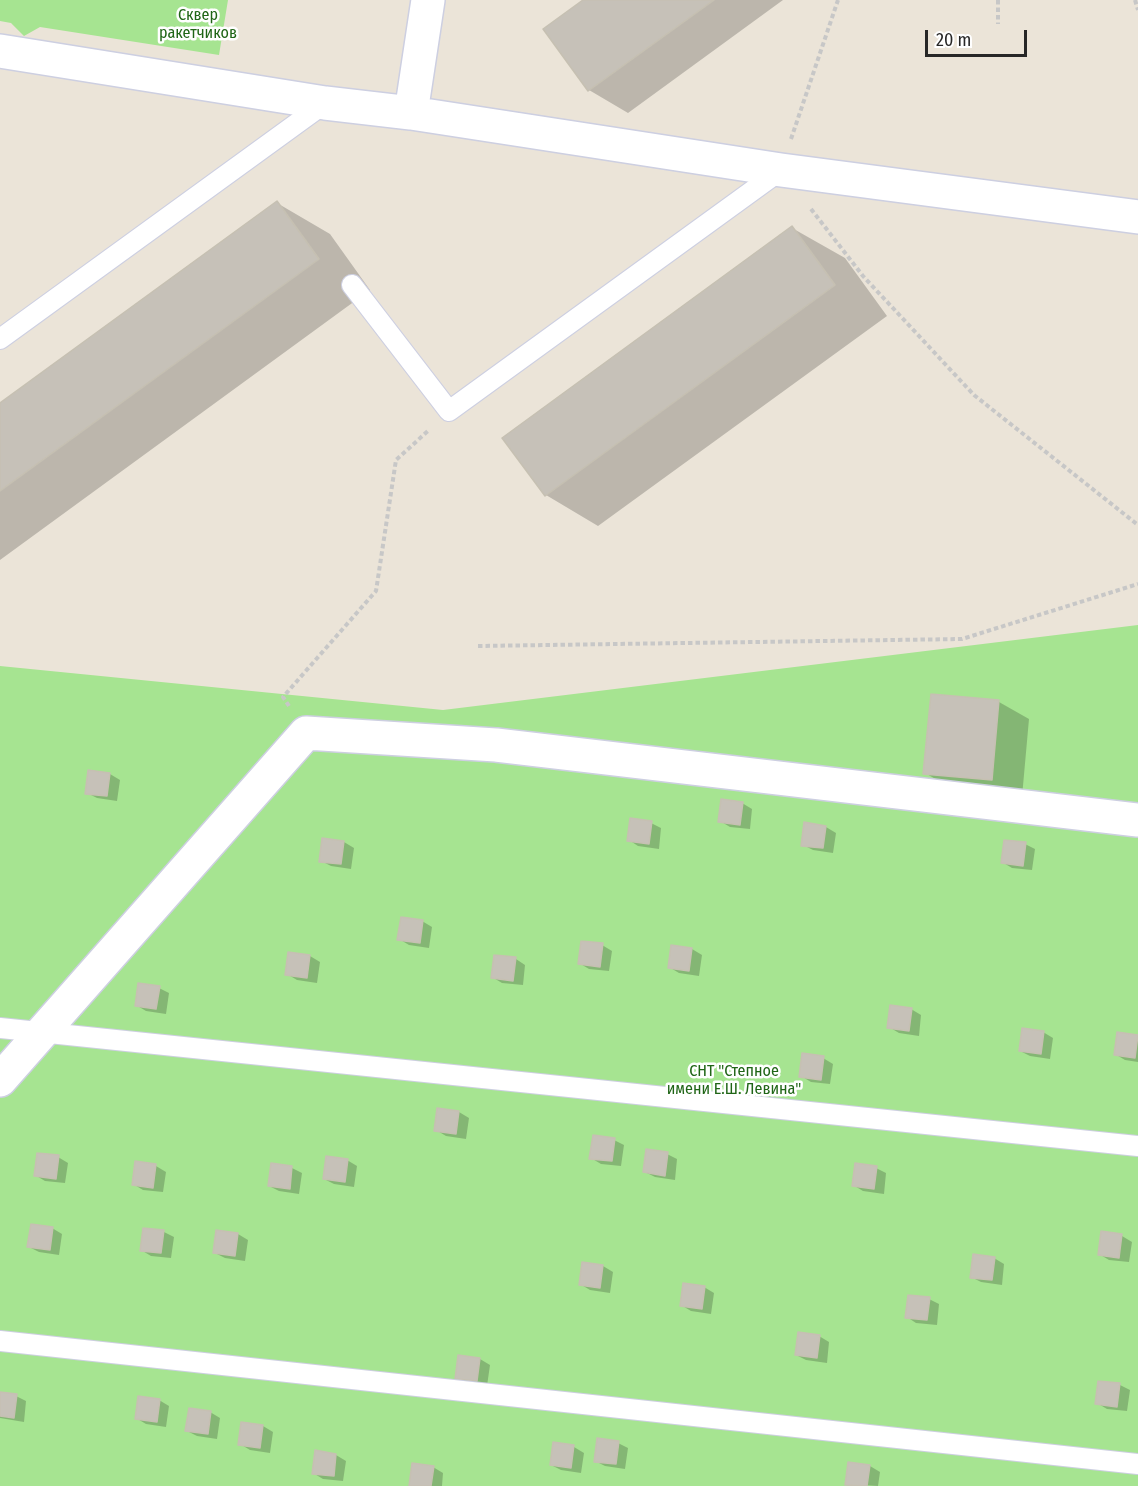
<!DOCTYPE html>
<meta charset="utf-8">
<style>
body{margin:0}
#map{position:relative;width:1138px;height:1486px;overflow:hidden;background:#ebe4d8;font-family:"Fira Sans Condensed",sans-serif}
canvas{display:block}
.scale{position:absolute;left:925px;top:30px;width:102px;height:27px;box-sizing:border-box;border:3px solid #272727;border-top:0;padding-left:8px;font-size:18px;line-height:21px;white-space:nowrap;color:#272727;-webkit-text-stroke:4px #fff;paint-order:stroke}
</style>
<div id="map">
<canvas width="1138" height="1486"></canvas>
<div class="scale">20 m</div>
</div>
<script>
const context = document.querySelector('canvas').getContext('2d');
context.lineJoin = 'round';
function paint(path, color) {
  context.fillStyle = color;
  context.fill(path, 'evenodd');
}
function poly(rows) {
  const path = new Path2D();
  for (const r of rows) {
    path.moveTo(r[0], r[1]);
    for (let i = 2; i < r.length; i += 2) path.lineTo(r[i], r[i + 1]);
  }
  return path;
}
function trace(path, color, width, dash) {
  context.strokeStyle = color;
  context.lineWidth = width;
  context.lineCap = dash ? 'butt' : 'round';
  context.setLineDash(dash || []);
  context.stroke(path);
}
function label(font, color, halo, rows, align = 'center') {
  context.font = font + ' "Fira Sans Condensed",sans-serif';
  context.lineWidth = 5;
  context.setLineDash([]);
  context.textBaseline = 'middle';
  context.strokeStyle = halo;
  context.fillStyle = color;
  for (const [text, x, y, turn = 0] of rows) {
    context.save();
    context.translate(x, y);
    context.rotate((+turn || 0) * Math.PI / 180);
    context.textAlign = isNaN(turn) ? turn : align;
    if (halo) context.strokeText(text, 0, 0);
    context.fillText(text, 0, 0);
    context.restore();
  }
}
const green = poly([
 [0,0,228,0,219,55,40,27,24,36,11,23,0,21],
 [1138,625,1138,1486,0,1486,0,666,443,710]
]);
const shadow = poly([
 [585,0,783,0,628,113,589,90,545,30],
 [277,203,330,234,370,290,0,560,0,404],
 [792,228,845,258,887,316,598,526,546,495],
 [999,702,1029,719,1022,797,955,790,925,773],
 [110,774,120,780,117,801,97,798,87,793],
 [742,803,752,809,750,829,730,827,720,821],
 [651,823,661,828,659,849,638,846,629,840],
 [826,827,836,833,833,853,813,850,803,845],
 [344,842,354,848,351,869,331,866,321,861],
 [1025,844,1035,849,1032,870,1012,868,1002,862],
 [422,921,432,927,429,948,409,945,399,939],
 [602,945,612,951,609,971,589,969,579,963],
 [672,946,692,949,702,955,699,976,679,973,669,967],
 [310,956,320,962,317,983,297,980,287,974],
 [516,959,525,965,523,985,502,983,492,977],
 [159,988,169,993,166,1014,146,1011,136,1005],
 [911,1009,921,1015,919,1036,899,1033,889,1027],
 [1043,1032,1053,1038,1050,1059,1030,1056,1020,1051],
 [1118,1033,1138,1036,1138,1062,1125,1060,1115,1054],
 [823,1058,833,1064,830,1084,811,1082,801,1076],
 [459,1112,469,1118,466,1139,446,1136,436,1130],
 [614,1140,624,1145,621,1166,601,1164,591,1158],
 [667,1154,677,1159,675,1180,655,1177,645,1172],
 [58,1157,68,1163,65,1183,45,1181,35,1175],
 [347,1160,357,1166,354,1187,334,1184,324,1179],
 [156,1166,166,1172,163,1192,143,1190,133,1184],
 [292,1168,302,1173,299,1194,279,1191,269,1186],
 [876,1168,886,1173,884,1194,863,1191,853,1185],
 [52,1228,62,1234,59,1255,39,1252,29,1247],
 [144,1229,164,1232,174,1237,171,1258,151,1256,141,1250],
 [238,1234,248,1240,245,1261,225,1258,215,1253],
 [1122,1236,1132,1242,1129,1262,1109,1260,1099,1254],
 [994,1258,1004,1264,1002,1285,981,1282,971,1277],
 [583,1263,603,1266,613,1272,610,1293,590,1290,580,1284],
 [704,1287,714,1293,711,1314,691,1311,681,1305],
 [929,1299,939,1304,937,1325,916,1323,907,1317],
 [819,1336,829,1342,827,1363,806,1360,796,1355],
 [480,1359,490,1365,487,1386,467,1383,457,1378],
 [1100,1382,1120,1385,1130,1390,1127,1411,1107,1409,1097,1403],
 [0,1393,16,1396,26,1401,24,1422,0,1418],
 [159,1400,169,1406,166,1427,146,1424,136,1418],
 [210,1412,220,1418,217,1439,197,1436,187,1431],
 [263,1426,273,1432,270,1453,250,1450,240,1444],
 [618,1443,628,1448,625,1469,605,1466,595,1461],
 [554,1444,574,1447,584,1453,581,1473,561,1470,551,1465],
 [336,1455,346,1461,343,1481,323,1479,313,1473],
 [870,1466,880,1472,878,1486,847,1484],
 [433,1467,443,1473,442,1486,411,1486]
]);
const building = poly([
 [583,0,714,0,588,91,543,29,583,0],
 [277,201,319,259,0,491,0,403,277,201],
 [792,226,835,285,545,496,502,438,792,226],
 [931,694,999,700,992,780,923,774,931,694],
 [88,770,110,773,107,796,85,794,88,770],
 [721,799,743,802,740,825,718,822,721,799],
 [630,818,652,821,649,844,627,841,630,818],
 [804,822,826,826,823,848,801,846,804,822],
 [322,838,344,841,341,864,319,862,322,838],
 [1004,840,1026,842,1023,866,1001,863,1004,840],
 [401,917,423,920,420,943,397,940,401,917],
 [581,941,603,943,600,967,578,964,581,941],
 [671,945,692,948,689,971,668,968,671,945],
 [288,952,310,955,307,978,285,975,288,952],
 [494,955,516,957,513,981,491,978,494,955],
 [138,983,160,986,156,1009,135,1006,138,983],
 [890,1005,912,1008,909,1031,887,1028,890,1005],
 [1022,1028,1044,1031,1041,1054,1019,1051,1022,1028],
 [1117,1032,1138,1035,1135,1058,1114,1055,1117,1032],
 [802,1053,824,1056,821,1080,799,1077,802,1053],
 [437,1108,459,1111,456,1134,434,1131,437,1108],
 [593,1135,615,1138,612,1161,589,1159,593,1135],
 [646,1149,668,1152,665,1176,643,1172,646,1149],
 [37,1153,59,1155,56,1179,34,1176,37,1153],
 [326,1156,348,1159,345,1182,323,1179,326,1156],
 [135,1161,156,1164,153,1188,132,1185,135,1161],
 [271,1163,292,1166,290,1189,268,1186,271,1163],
 [855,1163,877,1166,874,1189,852,1186,855,1163],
 [31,1224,53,1227,50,1250,27,1247,31,1224],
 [143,1228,164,1230,161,1253,140,1251,143,1228],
 [216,1230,238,1233,235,1256,213,1253,216,1230],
 [1101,1231,1122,1234,1119,1258,1098,1255,1101,1231],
 [973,1254,995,1257,992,1280,970,1278,973,1254],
 [582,1262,603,1265,600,1288,579,1285,582,1262],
 [683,1283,705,1286,702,1309,680,1306,683,1283],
 [908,1295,930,1297,927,1320,905,1318,908,1295],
 [798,1332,820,1335,817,1358,795,1355,798,1332],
 [458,1355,480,1358,477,1381,455,1379,458,1355],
 [1098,1381,1120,1383,1117,1407,1095,1404,1098,1381],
 [0,1392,17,1394,14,1418,0,1416,0,1392],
 [138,1396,160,1399,157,1422,135,1419,138,1396],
 [189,1408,211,1411,208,1434,185,1431,189,1408],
 [241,1422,263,1425,260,1448,238,1445,241,1422],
 [597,1438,619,1441,616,1464,594,1462,597,1438],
 [553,1442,574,1445,571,1468,550,1465,553,1442],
 [315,1450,336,1454,334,1476,312,1474,315,1450],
 [848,1462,870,1465,867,1486,845,1485,848,1462],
 [412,1463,434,1466,431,1486,409,1486,412,1463]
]);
const path = poly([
 [998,0,998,24],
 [1135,0,1138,10],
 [791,139,838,0],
 [811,209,863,276,974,395,1138,525],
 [478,646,962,639,1138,584],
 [289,706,283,697,376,591,396,460,429,430]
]);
const service = poly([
 [352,285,449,411,781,170],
 [0,339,325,103],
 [0,1028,1138,1146],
 [0,1341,1138,1464]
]);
const minor = poly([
 [0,51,325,103,411,113,781,170,1138,217],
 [411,113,428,0],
 [0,1080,306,733,496,745,1138,820]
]);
const parkNames = [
 ["Сквер",198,16],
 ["ракетчиков",198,34],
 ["СНТ \"Степное",734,1072],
 ["имени Е.Ш. Левина\"",734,1090]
];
paint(green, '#a6e491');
paint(shadow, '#0003');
paint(building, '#c6c1b8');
trace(building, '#c6c0b2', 1.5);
trace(service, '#cdcfe1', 22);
trace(minor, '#cdcfe1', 36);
trace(path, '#c7c7c7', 4, [4.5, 3]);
trace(service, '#fff', 20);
trace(minor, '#fff', 33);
label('16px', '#1f6516', '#fff', parkNames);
</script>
